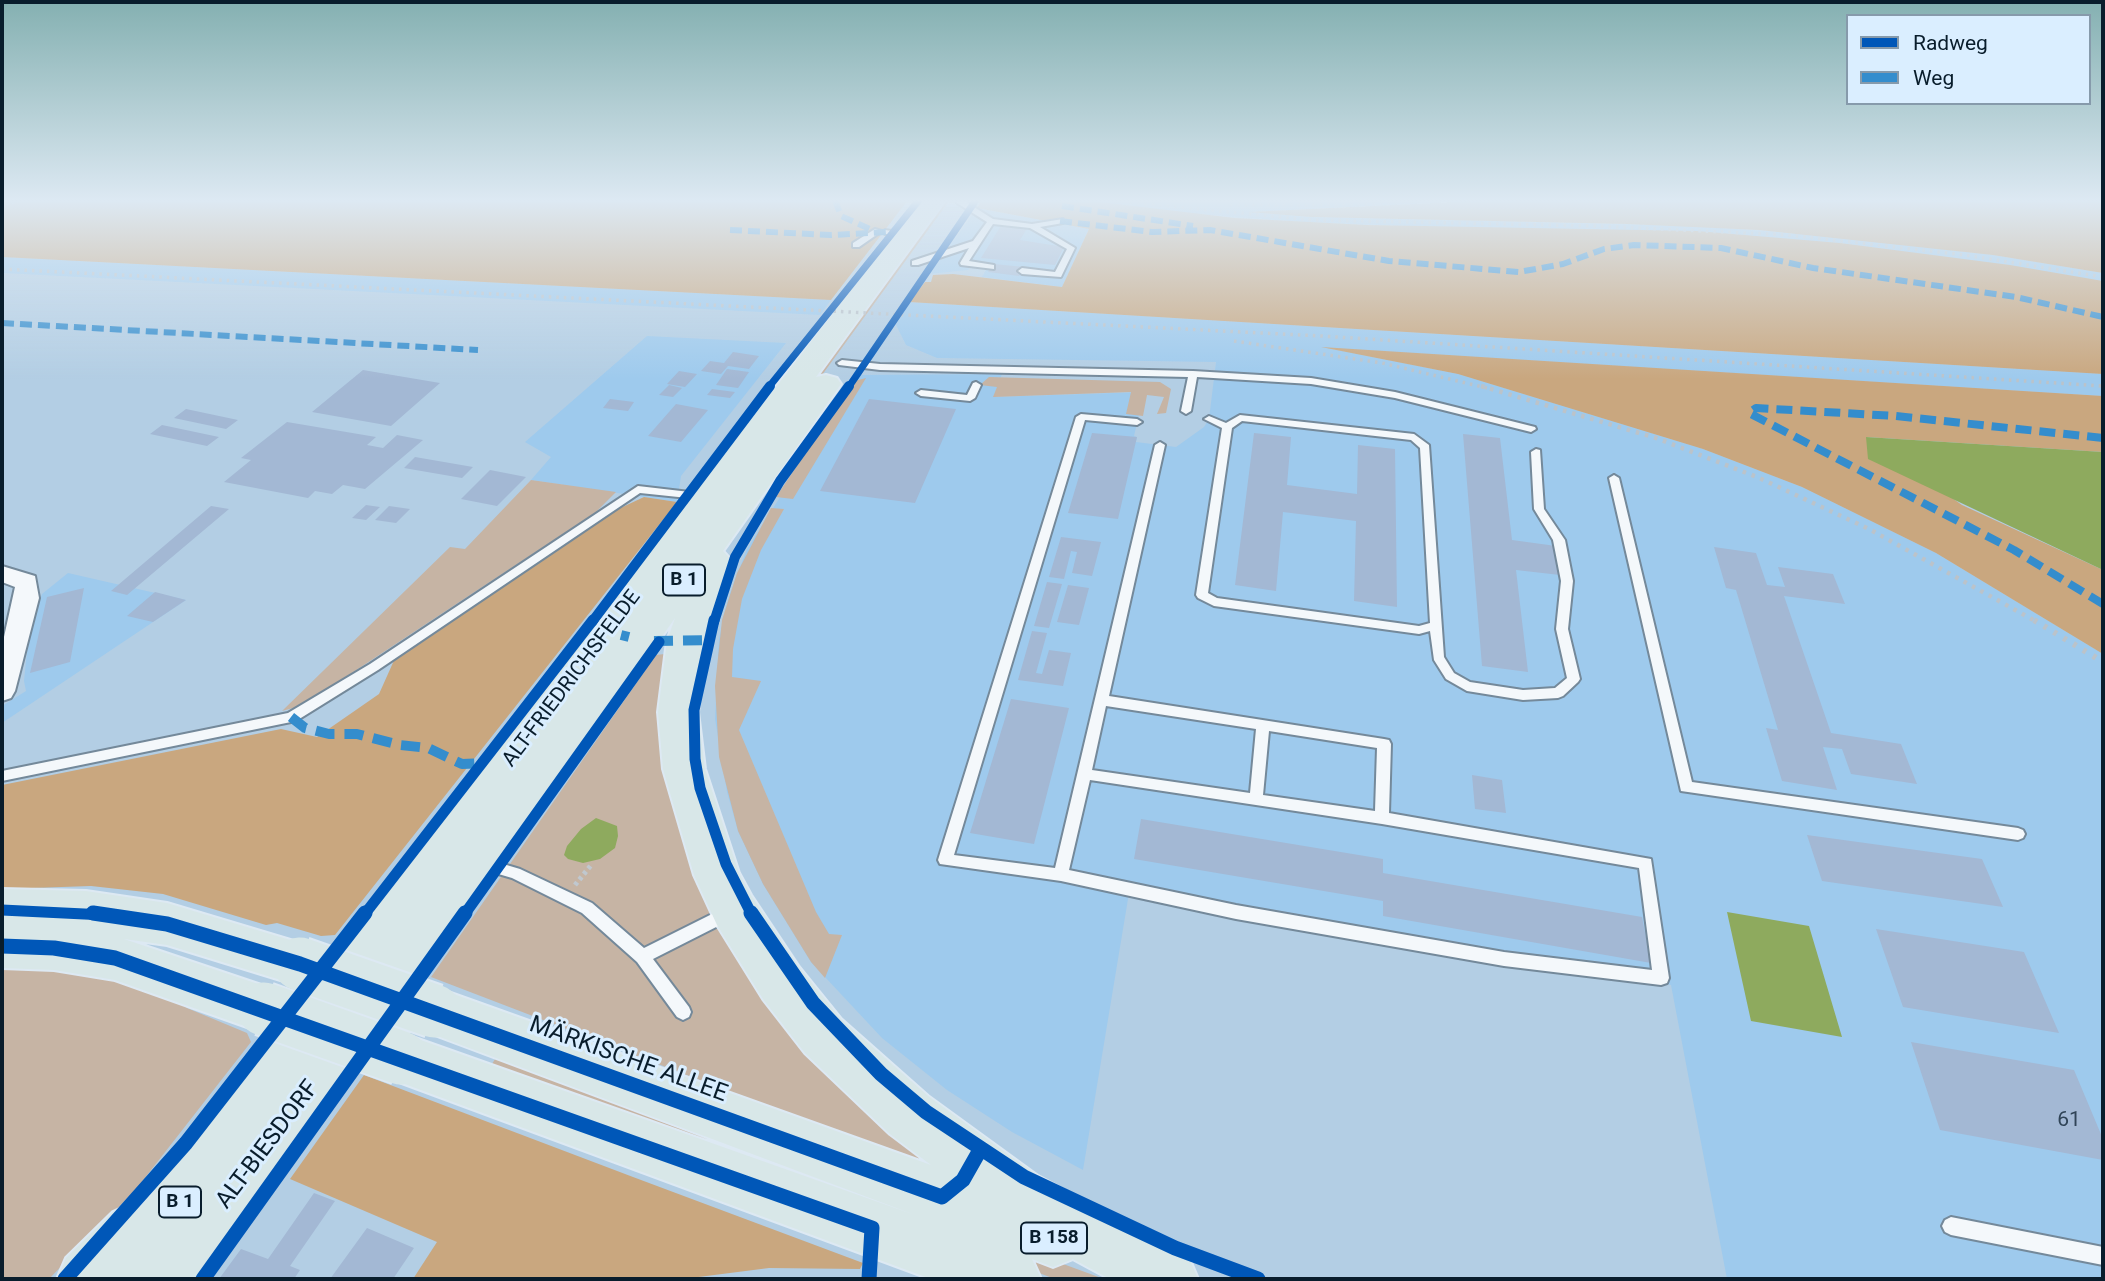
<!DOCTYPE html>
<meta charset="utf-8">
<style>
body{margin:0}
#map{position:relative;width:2105px;height:1281px;overflow:hidden;background:#b3cee4;font-family:Roboto,sans-serif}
canvas{display:block}
.frame{position:absolute;inset:0;border:4px solid #091d2c;pointer-events:none}
.legend{position:absolute;left:1846px;top:14px;width:245px;height:91px;box-sizing:border-box;background:#daeeff;border:2px solid #869aab;margin:0;padding:9px 12px;list-style:none;font-size:21px;color:#091d2c}
.legend li{display:flex;align-items:center;gap:14px;height:35px}
.legend b{width:35px;border:2px solid #869aab}
</style>
<div id="map">
<canvas width="2105" height="1281"></canvas>
<div class="frame"></div>
<ul class="legend">
<li><b style="height:9px;background:#0057b8"></b>Radweg</li>
<li><b style="height:9px;background:#348dcd"></b>Weg</li>
</ul>
</div>
<script>
const context = document.querySelector('canvas').getContext('2d');
context.lineJoin = 'round';
function paint(path, color) {
  context.fillStyle = color;
  context.fill(path, 'evenodd');
}
function poly(rows) {
  const path = new Path2D();
  for (const r of rows) {
    path.moveTo(r[0], r[1]);
    for (let i = 2; i < r.length; i += 2) path.lineTo(r[i], r[i + 1]);
  }
  return path;
}
function trace(path, color, width, dash) {
  context.strokeStyle = color;
  context.lineWidth = width;
  context.lineCap = dash ? 'butt' : 'round';
  context.setLineDash(dash || []);
  context.stroke(path);
}
function label(font, color, halo, rows, align = 'center') {
  context.font = font + ' Roboto,sans-serif';
  context.lineWidth = 6;
  context.setLineDash([]);
  context.textBaseline = 'middle';
  context.strokeStyle = halo;
  context.fillStyle = color;
  for (const [text, x, y, turn = 0] of rows) {
    context.save();
    context.translate(x, y);
    context.rotate((+turn || 0) * Math.PI / 180);
    context.textAlign = isNaN(turn) ? turn : align;
    if (halo) context.strokeText(text, 0, 0);
    context.fillText(text, 0, 0);
    context.restore();
  }
}
const built = poly([
 [1083,200,1495,200,1252,212,1311,217,1696,226,1832,236,1994,255,2103,273,2103,281,1840,243,1302,222,1170,212],
 [977,208,1089,229,1062,287,982,277,987,268,971,267,968,270,929,274],
 [2,257,831,300,820,315,2,273],
 [909,302,2103,374,2103,396,1328,348,1458,374,1703,449,1802,487,1936,553,2103,654,2103,1279,1727,1279,1671,985,1129,893,1083,1170,1012,1132,947,1090,882,1038,811,962,763,884,738,831,727,792,715,719,719,639,729,596,747,549,858,375,1002,374,994,397,1144,392,1134,436,1137,437,1136,442,1176,447,1204,427,1209,419,1216,362,937,358,906,345,896,325],
 [647,336,786,343,681,476,677,502,531,480,551,457,525,442],
 [68,573,186,600,2,723,2,706,26,691,24,681,29,632,42,594]
]);
const green = poly([
 [944,200,950,200,637,628,805,386],
 [989,377,1160,382,1171,389,1166,413,1157,414,1164,397,1147,395,1143,416,1126,414,1131,392,993,397,997,387,980,385],
 [866,378,793,499,776,497,854,381],
 [531,480,616,492,595,513,464,599,317,696,297,707,282,711,450,547,465,549],
 [771,508,784,509,761,550,742,599,733,649,732,677,761,681,739,730,816,912,829,934,842,935,825,978,811,962,763,884,738,831,719,757,715,686,722,620,737,573],
 [673,653,678,815,927,1158,924,1166,431,977,656,655],
 [2,964,98,973,172,996,187,1008,247,1033,251,1042,137,1188,49,1279,2,1279],
 [497,1056,1104,1279,1055,1279,490,1067]
]);
const forest = poly([
 [2,200,908,200,831,300,2,257],
 [982,200,1083,200,1235,218,1367,225,1697,231,1840,243,2010,265,2103,281,2103,374,909,302,925,282,931,282,933,275,953,274,1062,287,1089,229,977,208],
 [1495,200,2103,200,2103,273,1993,255,1759,230,1627,224,1311,217,1248,212],
 [1321,347,2103,396,2103,452,1866,437,1962,505,2103,570,2103,654,1936,553,1802,487,1703,449,1458,374],
 [644,497,677,502,335,935,321,936,277,923,266,925,163,894,91,886,2,889,2,785,281,729,317,737,379,694,396,656,614,511],
 [364,1075,633,1177,863,1263,860,1269,769,1268,683,1279,413,1279,437,1242,290,1179]
]);
const water = poly([
 [1866,437,2103,452,2103,570,1868,459],
 [596,818,617,826,618,836,615,848,600,859,583,863,568,859,564,855,567,846,581,829],
 [1727,912,1809,926,1842,1037,1751,1021]
]);
const building = poly([
 [1002,224,1028,227,1020,240,1064,247,1055,265,981,258],
 [994,264,1024,267,1019,276,988,272],
 [733,352,759,356,749,369,728,366,721,374,701,371,710,361,724,363],
 [727,369,749,372,738,388,716,385],
 [363,370,440,383,391,426,312,412],
 [679,371,697,374,685,387,667,384],
 [669,385,682,388,673,397,659,395],
 [712,389,735,392,730,398,707,395],
 [610,399,634,402,628,411,603,408],
 [869,399,956,409,915,503,820,491],
 [676,404,708,410,681,442,648,436],
 [186,409,238,420,226,429,174,418],
 [287,422,376,437,367,445,383,448,397,435,423,440,365,489,343,485,332,494,315,491,308,498,224,482,251,460,241,458],
 [162,425,219,437,207,446,150,434],
 [1092,433,1137,437,1118,519,1068,513],
 [1254,433,1291,437,1287,485,1357,494,1358,445,1395,449,1397,607,1354,601,1356,521,1283,512,1276,591,1235,585],
 [1463,434,1500,438,1512,540,1556,546,1560,575,1516,570,1528,672,1482,666],
 [415,457,473,467,462,478,404,468],
 [490,470,526,477,497,506,461,499],
 [366,505,380,507,366,520,352,518],
 [211,506,229,509,127,595,111,591],
 [389,506,410,509,396,523,375,520],
 [1061,537,1101,542,1092,576,1072,573,1077,552,1071,551,1064,579,1049,577],
 [1714,547,1756,553,1767,585,1785,587,1778,567,1833,574,1845,604,1784,596,1831,733,1901,744,1917,784,1851,774,1842,749,1823,747,1837,790,1782,781,1766,728,1778,730,1736,590,1726,588],
 [1047,582,1062,584,1049,628,1034,626],
 [1068,585,1089,588,1079,625,1057,622],
 [84,588,70,662,30,673,47,597],
 [155,592,186,600,153,622,127,616],
 [1032,631,1047,633,1036,673,1042,674,1049,650,1071,653,1063,686,1018,680],
 [1011,699,1069,708,1034,844,970,833],
 [1472,775,1502,780,1506,813,1475,809],
 [1141,819,1383,859,1383,873,1642,917,1651,963,1383,916,1383,901,1134,859],
 [1807,835,1982,859,2003,907,1822,881],
 [1876,929,2024,952,2059,1033,1903,1007],
 [1911,1042,2074,1070,2103,1139,2103,1160,1940,1130],
 [314,1193,335,1201,290,1266,300,1270,294,1279,219,1279,241,1249,268,1259],
 [367,1228,414,1248,393,1279,330,1279]
]);
const pathFar1 = poly([
 [2,206,20,200]
]);
const path = poly([
 [575,885,592,864]
]);
const service = poly([
 [957,200,963,200,993,219,1032,224,1063,219,1063,223,1040,227,1075,248,1061,277,1022,274,1018,271,1022,268,1055,272,1067,249,1030,228,993,224,969,261,994,265,994,269,961,265,960,263,969,248,918,265,912,265,912,261,973,241,987,222,957,203,957,200],
 [875,229,882,231,859,247,853,247,853,243,875,229],
 [885,230,906,233,910,235,906,237,888,234,885,234,885,230],
 [842,360,880,364,1193,371,1311,378,1395,392,1535,427,1536,429,1531,432,1395,398,1311,384,1197,377,1191,411,1186,414,1181,411,1188,377,880,370,839,365,837,363,842,360],
 [976,382,981,385,975,398,970,401,921,396,916,393,921,390,967,395,973,383,976,382],
 [1081,414,1137,419,1142,422,1137,425,1085,420,954,855,1055,868,1155,445,1160,442,1165,445,1109,696,1384,739,1389,740,1391,744,1389,813,1651,859,1669,978,1667,983,1661,985,1504,966,1236,919,1061,881,940,864,938,860,1076,417,1081,414],
 [1106,706,1256,729,1250,793,1092,770,1106,706],
 [1269,731,1377,748,1375,811,1263,795,1269,731],
 [1090,780,1382,824,1639,868,1652,970,1504,952,1236,905,1069,870,1090,780],
 [1240,415,1414,434,1429,445,1444,657,1454,673,1470,682,1523,690,1555,688,1567,678,1556,629,1561,581,1553,540,1534,509,1531,452,1536,449,1540,450,1544,509,1565,540,1573,581,1568,629,1580,679,1578,682,1563,696,1558,698,1523,700,1467,691,1446,679,1434,660,1430,631,1419,634,1214,606,1198,598,1196,595,1222,428,1204,419,1209,416,1226,423,1240,415],
 [1242,421,1411,440,1420,448,1430,623,1419,626,1217,598,1208,593,1232,428,1242,421],
 [1614,475,1619,478,1692,782,2018,828,2023,830,2025,834,2023,838,2018,840,1681,791,1609,478,1614,475],
 [638,486,707,494,712,497,707,500,640,493,378,670,296,721,2,781,2,771,288,713,370,664,638,486],
 [483,858,520,869,592,903,644,948,724,908,729,906,734,908,737,913,734,918,653,959,689,1007,691,1012,689,1017,683,1020,677,1017,637,962,582,913,512,878,478,868,476,864,478,860,483,858],
 [1951,1217,2103,1247,2103,1265,1951,1235,1945,1232,1942,1226,1945,1220,1951,1217]
]);
const minor = poly([
 [2,566,35,576,39,598,15,691,11,698,2,701,2,646,15,587,2,582,2,566]
]);
const primary = poly([
 [921,200,945,200,816,377,826,375,837,378,841,384,723,551,731,560,705,641,698,712,705,769,739,873,751,895,799,967,841,1019,928,1096,1038,1176,1189,1258,1198,1279,1110,1279,1073,1259,1053,1267,1032,1259,1041,1279,931,1279,383,1076,375,1058,383,1040,401,1033,915,1215,416,1028,409,1011,416,994,434,987,931,1165,890,1134,805,1053,763,999,717,925,694,875,663,769,658,712,667,641,675,618,205,1279,57,1279,66,1258,113,1212,133,1203,141,1206,280,1026,264,1033,115,980,54,970,2,968,2,889,86,891,167,903,317,948,325,964,319,977,921,200],
 [124,939,167,945,300,986,316,980,283,1023,289,1009,282,992,124,939]
]);
const railFar2 = poly([
 [1107,200,1312,220,1595,226,1788,235,1965,255,2103,277],
 [1230,205,1356,205,1436,200],
 [2,269,1321,336,2103,386],
 [1234,341,1382,363,1487,388]
]);
const railFar1 = poly([
 [1481,386,1656,438,1757,477,1869,529,2037,622]
]);
const rail = poly([
 [2034,620,2103,662]
]);
const primaryBridge = poly([
 [300,964,434,1011],
 [264,1009,401,1058]
]);
const quietFar2 = poly([
 [835,200,841,216,870,229],
 [1062,206,1193,226],
 [1060,221,1152,232,1210,230,1389,261,1519,272,1563,264,1604,249,1634,245,1721,248,1813,268,2016,297,2103,317],
 [730,230,831,235,888,232],
 [2,323,478,350]
]);
const quietFar1 = poly([
 [2103,438,1896,416,1756,408,1749,413,2014,550,2103,604]
]);
const quiet = poly([
 [621,635,629,637],
 [654,641,710,640,710,636],
 [291,717,305,728,329,734,357,734,400,745,428,748,462,764,482,763]
]);
const cyclewayFar3 = poly([
 [768,388,919,200],
 [848,388,976,200]
]);
const cyclewayFar2 = poly([
 [592,622,770,386],
 [714,622,735,557,780,481,849,386]
]);
const cyclewayFar1 = poly([
 [714,620,694,710,695,759,700,788,726,864,752,915],
 [2,910,105,915],
 [364,915,593,620],
 [464,915,659,642]
]);
const cycleway = poly([
 [93,913,167,924,300,964,942,1197,963,1180,980,1150],
 [751,913,813,1003,881,1074,926,1112,1024,1177,1175,1248,1258,1279],
 [2,946,54,948,115,958,872,1228,869,1279],
 [65,1279,186,1143,365,913],
 [203,1279,465,913]
]);
const shields = [
 [684,580,42],
 [180,1202,42],
 [1054,1238,66]
];
const shieldNames = [
 ["B 1",684,580],
 ["B 1",180,1202],
 ["B 158",1054,1238]
];
const streetNames = [
 ["ALT-FRIEDRICHSFELDE",572,679,-53]
];
const nearNumbernames = [
 ["61",2069,1121]
];
const nearStreetnames = [
 ["MÄRKISCHE ALLEE",628,1060,20],
 ["ALT-BIESDORF",268,1145,-53]
];
paint(built, '#9ecaed');
paint(green, '#c6b4a4');
paint(forest, '#c9a77f');
paint(water, '#8eaa5e');
paint(building, '#a3b8d4');
trace(service, '#74899a', 4);
trace(minor, '#74899a', 4);
trace(primary, '#dde9f3', 4);
trace(pathFar1, '#c0c8cf', 3.5, [2.5, 2.5]);
trace(path, '#c0c8cf', 5, [3.5, 3.5]);
paint(service, '#f4f8fb');
paint(minor, '#f4f8fb');
paint(primary, '#d8e7e8');
trace(railFar2, '#bbc3ca', 3.5, [2.5, 5]);
trace(railFar1, '#bbc3ca', 4.5, [3.5, 6]);
trace(rail, '#bbc3ca', 6, [3.5, 8]);
trace(primaryBridge, '#dde9f3', 57, []);
trace(primaryBridge, '#d8e7e8', 53);
trace(quietFar2, '#348dcd', 6, [12, 6]);
trace(quietFar1, '#348dcd', 8, [16, 8]);
trace(quiet, '#348dcd', 10, [19, 10]);
trace(cyclewayFar3, '#0057b8', 7);
trace(cyclewayFar2, '#0057b8', 10);
trace(cyclewayFar1, '#0057b8', 11);
trace(cycleway, '#0057b8', 15);
const sky = context.createLinearGradient(0, 0, 0, 379);
sky.addColorStop(0, '#84b0b1');
sky.addColorStop(0.53, '#dde9f3');
sky.addColorStop(1, '#dde9f300');
context.fillStyle = sky;
context.fillRect(0, 0, 2105, 379);
for (const [x, y, w] of shields) {
  const box = new Path2D();
  box.roundRect(x - w / 2, y - 15.5, w, 31, 5);
  context.fillStyle = '#daeeff';
  context.fill(box);
  trace(box, '#091d2c', 2);
}
label('bold 19px', '#091d2c', null, shieldNames);
label('21px', '#091d2c', '#daeeff', streetNames);
label('21px', '#304457', null, nearNumbernames);
label('24px', '#091d2c', '#daeeff', nearStreetnames);
</script>
